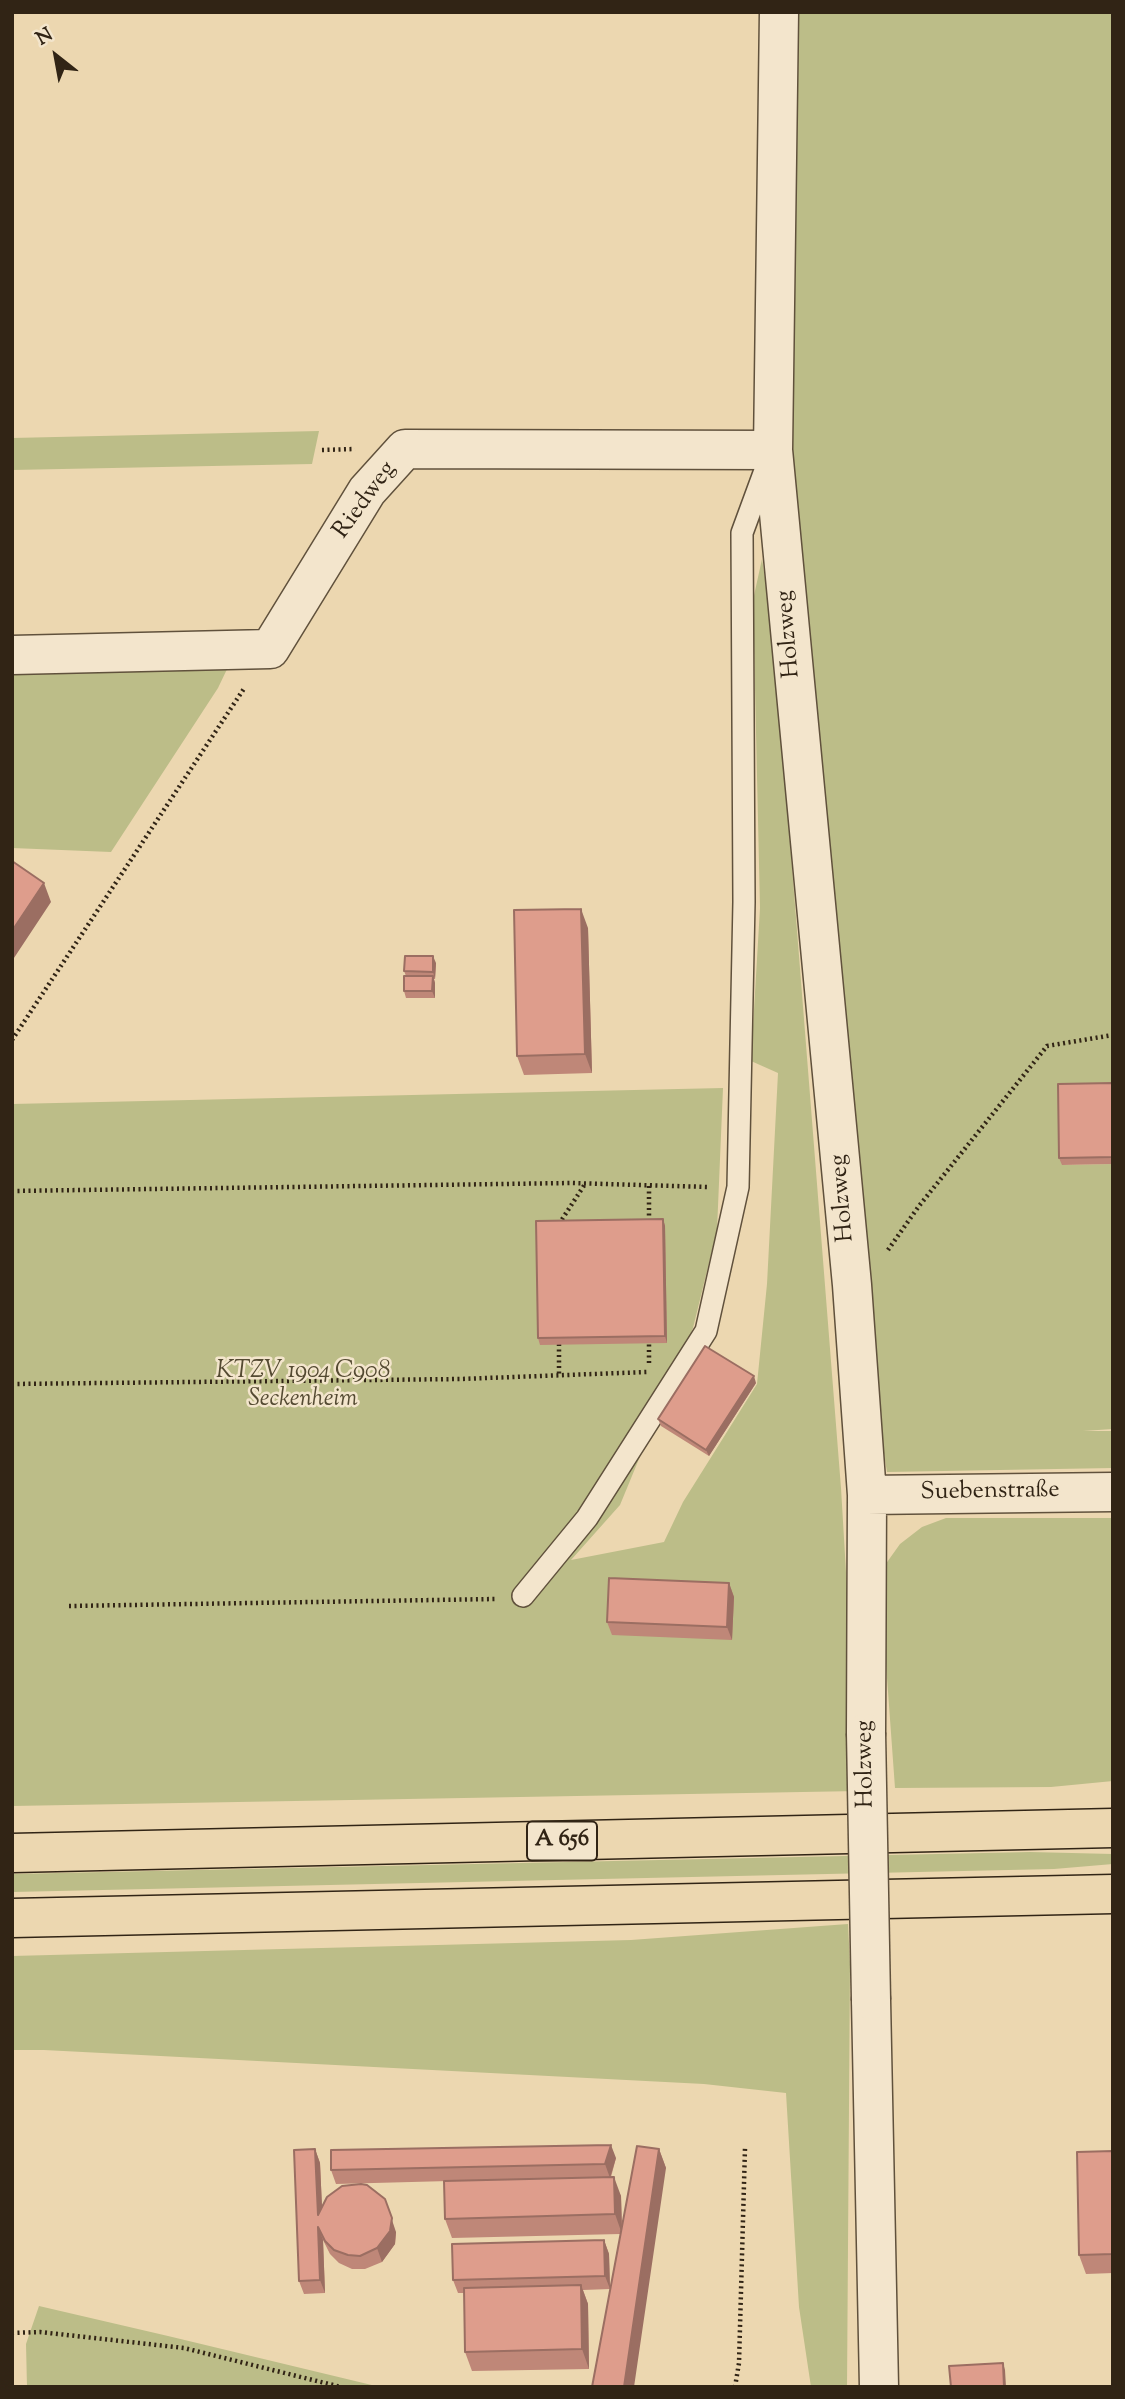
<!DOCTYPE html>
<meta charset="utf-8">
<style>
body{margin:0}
#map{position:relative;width:1125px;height:2399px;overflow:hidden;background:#ecd7b0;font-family:"Sorts Mill Goudy",serif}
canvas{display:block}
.frame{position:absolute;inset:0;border:14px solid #312415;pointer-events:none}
.north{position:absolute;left:21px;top:21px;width:70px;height:70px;-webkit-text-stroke:5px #f3e5cc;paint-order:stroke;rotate:329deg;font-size:19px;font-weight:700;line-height:28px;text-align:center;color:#312415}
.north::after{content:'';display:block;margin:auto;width:24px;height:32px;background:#312415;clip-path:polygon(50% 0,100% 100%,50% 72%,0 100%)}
</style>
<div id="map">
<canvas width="1125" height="2399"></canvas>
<div class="frame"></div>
<div class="north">N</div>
</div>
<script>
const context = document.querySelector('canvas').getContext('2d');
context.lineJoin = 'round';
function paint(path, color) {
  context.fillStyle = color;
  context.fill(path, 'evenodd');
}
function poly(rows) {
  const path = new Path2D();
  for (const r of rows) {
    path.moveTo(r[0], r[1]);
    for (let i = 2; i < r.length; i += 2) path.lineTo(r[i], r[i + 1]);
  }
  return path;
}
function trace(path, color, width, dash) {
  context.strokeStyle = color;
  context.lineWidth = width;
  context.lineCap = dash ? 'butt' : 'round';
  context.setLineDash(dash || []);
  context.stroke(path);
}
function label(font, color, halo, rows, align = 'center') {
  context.font = font + ' "Sorts Mill Goudy",serif';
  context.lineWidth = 5;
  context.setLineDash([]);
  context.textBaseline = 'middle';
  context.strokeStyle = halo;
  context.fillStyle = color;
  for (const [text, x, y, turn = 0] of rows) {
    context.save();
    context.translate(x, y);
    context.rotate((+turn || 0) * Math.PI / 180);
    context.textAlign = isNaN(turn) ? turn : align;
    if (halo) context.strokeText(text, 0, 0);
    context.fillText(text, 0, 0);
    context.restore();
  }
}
const green = poly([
 [787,12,1113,12,1113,1090,1062,1165,1113,1164,1113,1429,1083,1431,1113,1431,1113,1468,887,1472,859,1301,855,1221,801,540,782,445],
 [319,431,312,464,12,470,12,438],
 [762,559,774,639,841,1488,859,1791,12,1806,12,1104,723,1088,717,1230,693,1328,620,1505,571,1560,664,1542,683,1502,757,1384,767,1284,778,1073,751,1061,760,908,753,600],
 [229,665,218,688,111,852,12,848,12,670],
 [946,1518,1113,1518,1113,1781,1051,1787,895,1788,881,1595,885,1565,900,1544,922,1527],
 [1030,1852,1113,1854,1113,1864,1054,1869,12,1892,12,1874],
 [848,1924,850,1964,847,2387,811,2387,799,2307,786,2093,704,2084,44,2050,12,2050,12,1956,631,1940],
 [39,2306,168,2336,380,2387,27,2387,26,2344]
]);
const path = poly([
 [322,450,355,449],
 [12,1040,245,687],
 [649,1186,649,1224],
 [12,1191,571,1183,709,1187],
 [559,1224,585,1184],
 [888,1250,919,1206,1047,1046,1113,1035],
 [559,1344,559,1375],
 [649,1363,649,1343],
 [12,1384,460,1379,647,1372],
 [69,1606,495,1599],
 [12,2333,40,2332,184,2348,341,2387],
 [735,2387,739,2363,745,2148]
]);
const lane = poly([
 [523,1596,587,1518,706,1331,738,1187,744,902,742,533,767,465]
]);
const street = poly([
 [779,12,773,450,852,1285,867,1495,866,1733],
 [12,655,270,649,367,491,405,449,773,450],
 [867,1495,1113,1492],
 [871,2000,879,2387]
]);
const highway = poly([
 [12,1853,1113,1828],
 [12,1918,1113,1894]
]);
const streetBridge = poly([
 [866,1733,871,2000]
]);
const wall = poly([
 [588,928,592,1073,524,1075,517,1056],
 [436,963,435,979,434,979,435,983,435,998,406,998,404,991,406,976,404,971],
 [1113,1083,1113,1164,1062,1165,1059,1158],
 [663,1219,665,1226,667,1343,540,1345,538,1338],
 [756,1383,709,1456,661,1426,658,1419],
 [729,1583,734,1597,732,1640,612,1635,607,1622],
 [315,2149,320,2163,322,2207,396,2232,395,2244,382,2262,365,2269,352,2269,339,2263,330,2254,323,2240,325,2293,304,2294,299,2281],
 [659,2149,666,2168,620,2234,452,2238,445,2219,449,2181,336,2184,331,2170,616,2158,611,2177,621,2196,622,2225],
 [1113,2151,1113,2273,1086,2274,1079,2255],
 [604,2240,609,2254,610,2289,583,2290,588,2304,589,2369,472,2371,465,2352,464,2293,458,2293,453,2280]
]);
const shadedWall = poly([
 [44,883,51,902,12,961,12,931],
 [581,909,588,928,592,1073,585,1054],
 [433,956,436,963,435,979,433,972],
 [433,976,435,983,435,998,432,991],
 [663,1219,665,1226,667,1343,665,1336],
 [754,1376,756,1383,709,1456,706,1450],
 [729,1583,734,1597,732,1640,727,1627],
 [611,2145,616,2158,610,2178,605,2164],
 [315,2149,320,2163,323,2229,318,2215],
 [659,2149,666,2168,634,2387,624,2387],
 [614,2177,621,2196,622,2234,615,2214],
 [385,2199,396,2232,395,2244,382,2262,377,2248],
 [318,2227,323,2240,325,2293,320,2280],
 [604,2240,609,2254,610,2289,605,2276],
 [581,2285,588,2304,589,2369,582,2349],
 [1003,2363,1005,2370,1006,2387,1004,2387]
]);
const building = poly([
 [12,861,44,883,12,931,12,861],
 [581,909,585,1054,517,1056,514,910,581,909],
 [405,956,433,956,433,972,404,971,405,956],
 [404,976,433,976,432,991,404,991,404,976],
 [1113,1083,1113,1157,1059,1158,1058,1084,1113,1083],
 [663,1219,665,1336,538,1338,536,1221,663,1219],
 [705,1346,754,1376,706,1450,658,1419,705,1346],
 [609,1578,729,1583,727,1627,607,1622,609,1578],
 [611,2145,605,2164,331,2170,331,2150,611,2145],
 [637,2146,659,2149,624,2387,592,2387,637,2146],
 [315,2149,318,2215,327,2197,342,2186,361,2184,367,2185,385,2199,392,2218,390,2231,377,2248,360,2256,348,2255,334,2250,325,2241,318,2227,320,2280,299,2281,294,2150,315,2149],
 [1113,2151,1113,2254,1079,2255,1077,2152,1113,2151],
 [614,2177,615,2214,445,2219,444,2181,614,2177],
 [604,2240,605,2276,453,2280,452,2244,604,2240],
 [581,2285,582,2349,465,2352,464,2288,581,2285],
 [1003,2363,1004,2387,951,2387,949,2366,1003,2363]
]);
const shields = [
 [562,1841,70]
];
const shieldNames = [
 ["A 656",562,1841]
];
const streetNames = [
 ["Riedweg",366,501,-54],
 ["Holzweg",790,634,-95],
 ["Holzweg",844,1198,-95],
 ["Suebenstraße",990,1493,-1],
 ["Holzweg",867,1764,-91]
];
const parkNames = [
 ["KTZV 1904 C908",303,1373],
 ["Seckenheim",303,1401]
];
paint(green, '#bcbd88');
trace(lane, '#60513c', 24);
trace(street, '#60513c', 41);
trace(highway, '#312415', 41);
trace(path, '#312415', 4.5, [2, 3.5]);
trace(lane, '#f3e5cc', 21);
trace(street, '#f3e5cc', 38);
trace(highway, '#ecd7b0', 38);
trace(streetBridge, '#60513c', 41, []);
trace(streetBridge, '#f3e5cc', 38);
paint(wall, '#bf8778');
paint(shadedWall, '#9b6e62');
paint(building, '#de9d8c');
trace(building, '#9b6e62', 2);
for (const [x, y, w] of shields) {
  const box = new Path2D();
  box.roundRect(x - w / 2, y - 19.5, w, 39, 5);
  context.fillStyle = '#f3e5cc';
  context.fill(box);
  trace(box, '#312415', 2);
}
label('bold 23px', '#312415', null, shieldNames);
label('24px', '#312415', '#f3e5cc', streetNames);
label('italic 24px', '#544a32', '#f3e5cc', parkNames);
</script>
